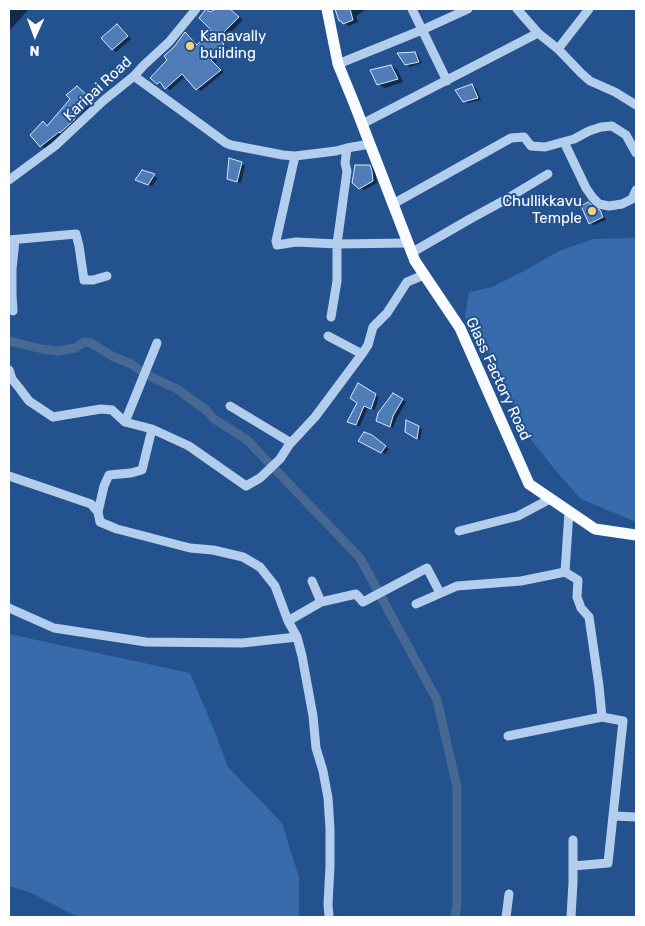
<!DOCTYPE html>
<style>
body{margin:0}
#map{position:relative;width:645px;height:926px;overflow:hidden;background:#23528f;font-family:Rubik,sans-serif}
canvas{display:block}
.frame{position:absolute;inset:0;border:10px solid #fff;pointer-events:none}
.north{position:absolute;left:10px;top:10px;width:50px;height:50px;-webkit-text-stroke:4px #23528f;paint-order:stroke;rotate:182deg;font-size:14px;font-weight:700;line-height:20px;text-align:center;color:#fff}
.north::after{content:'';display:block;margin:auto;width:18px;height:22px;background:#fff;clip-path:polygon(50% 0,100% 100%,50% 72%,0 100%)}
</style>
<div id="map">
<canvas width="645" height="926"></canvas>
<div class="frame"></div>
<div class="north">N</div>
</div>
<script>
const context = document.querySelector('canvas').getContext('2d');
context.lineJoin = 'round';
function paint(path, color) {
  context.fillStyle = color;
  context.fill(path, 'evenodd');
}
function poly(rows) {
  const path = new Path2D();
  for (const r of rows) {
    path.moveTo(r[0], r[1]);
    for (let i = 2; i < r.length; i += 2) path.lineTo(r[i], r[i + 1]);
  }
  return path;
}
function trace(path, color, width, dash) {
  context.strokeStyle = color;
  context.lineWidth = width;
  context.lineCap = dash ? 'butt' : 'round';
  context.setLineDash(dash || []);
  context.stroke(path);
}
function label(font, color, halo, rows, align = 'center') {
  context.font = font + ' Rubik,sans-serif';
  context.lineWidth = 4;
  context.setLineDash([]);
  context.textBaseline = 'middle';
  context.strokeStyle = halo;
  context.fillStyle = color;
  for (const [text, x, y, turn = 0] of rows) {
    context.save();
    context.translate(x, y);
    context.rotate((+turn || 0) * Math.PI / 180);
    context.textAlign = isNaN(turn) ? turn : align;
    if (halo) context.strokeText(text, 0, 0);
    context.fillText(text, 0, 0);
    context.restore();
  }
}
const green = poly([
 [636,238,636,522,581,499,556,471,529,437,489,354,465,317,469,292,492,287,522,272,559,251,593,239],
 [9,634,190,673,214,730,228,767,282,823,299,877,299,917,78,917,29,892,9,886]
]);
const shadow = poly([
 [9,9,29,9,9,31],
 [211,9,230,9,243,20,221,42,227,47,215,63,224,72,201,91,197,89,186,76,170,90,163,85,162,85,157,83,175,48,186,34,190,36,198,45,213,30,209,12],
 [336,9,367,9,356,16,358,22,349,26,340,20],
 [117,25,121,27,131,39,116,52,113,49,103,38],
 [414,53,418,55,422,63,410,67,406,65],
 [391,66,397,69,403,82,385,88,378,84],
 [472,86,476,88,481,100,468,103,464,101],
 [77,87,92,99,87,103,90,107,76,118,79,121,45,148,40,146,43,123,49,126,71,99],
 [241,164,245,166,241,183,228,179],
 [370,166,374,169,376,174,377,183,364,190,360,187],
 [142,171,158,178,152,186,141,182],
 [597,211,603,214,606,220,594,225,590,223],
 [359,385,379,397,375,410,368,407,360,426,352,424,359,402],
 [397,396,406,402,397,418,393,428,377,420],
 [418,427,422,429,420,440,406,432],
 [376,439,389,449,385,454,360,440]
]);
const canal = poly([
 [9,341,42,349,58,351,75,348,84,342,91,343,112,356,131,364,147,375,177,389,206,410,214,419,246,439,360,558,437,700,457,787,457,905,455,917]
]);
const building = poly([
 [206,9,210,12,215,9,230,9,239,17,218,38,224,44,211,60,221,70,196,90,182,74,165,89,160,82,157,84,150,78,167,60,164,56,174,47,185,32,197,45,211,30,199,18,206,9],
 [335,9,350,9,353,20,343,24,341,21,339,21,335,9],
 [117,24,128,36,112,50,101,38,117,24],
 [415,52,419,62,405,65,397,53,415,52],
 [391,65,398,79,377,85,370,70,391,65],
 [472,84,478,98,463,102,455,90,472,84],
 [77,86,88,96,83,100,87,104,73,115,76,118,60,133,59,132,40,147,30,135,43,121,47,126,70,99,66,95,77,86],
 [229,158,242,162,237,182,227,179,229,158],
 [355,165,370,165,372,171,373,181,359,189,352,183,355,165],
 [142,170,155,174,148,185,135,180,142,170],
 [588,202,595,208,600,210,603,217,589,224,581,206,588,202],
 [358,383,376,394,371,409,364,406,356,425,347,422,357,403,350,398,358,383],
 [393,393,403,399,393,416,390,427,376,421,378,413,393,393],
 [406,420,419,426,417,439,405,432,406,420],
 [364,432,372,435,386,446,381,453,358,441,364,432]
]);
const minor = poly([
 [412,9,447,81],
 [517,9,538,33,558,49,581,73,590,81,615,92,636,105],
 [558,49,589,9],
 [338,64,422,30,468,9],
 [134,76,226,143,231,145,283,155,295,156,336,151,347,148,345,163,347,171,337,244,337,281,331,317],
 [362,124,538,33],
 [564,142,586,188,593,198,599,204,609,206,622,204,632,199,636,190],
 [347,148,370,144],
 [295,156,276,241,277,245,296,242,337,244,408,243],
 [9,180,55,146,103,101,134,76,144,65,169,42,196,9],
 [393,204,511,138,524,137,531,146,545,147,574,139,589,131,601,127,612,126,626,135,636,153],
 [9,240,76,234,79,246,84,280,93,280,107,276],
 [411,253,470,219,503,201,548,174],
 [13,311,12,295,12,269,15,240],
 [328,336,362,354],
 [9,370,12,379,20,389,29,401,53,417,101,409,112,410,125,422,152,429,189,446,246,486,260,478,280,459,289,445,288,441,230,406],
 [125,422,157,343],
 [289,445,315,417,362,354,368,345,373,327,387,313,407,282,424,275],
 [9,476,91,504,98,512,100,522,117,529,190,548,213,550,243,557,260,567,275,586,288,621,297,637,302,656,313,716,316,748,323,771,328,798,330,829,330,866,328,904,329,917],
 [98,512,104,486,109,475,131,473,142,470,152,429],
 [569,512,565,572,578,580,577,597,581,608,589,617,599,686,602,717,623,721,608,863,573,866],
 [459,531,518,516,550,499],
 [312,581,321,602],
 [416,604,457,586,521,581,565,572],
 [9,608,54,628,146,642,242,643,297,637],
 [288,621,321,602,356,594,363,602,427,568,440,593],
 [508,736,602,717],
 [613,816,636,817],
 [506,917,509,894],
 [571,917,573,882,573,840]
]);
const major = poly([
 [327,9,338,64,354,103,415,261,460,328,529,484,595,529,636,535]
]);
const markers = [
 [190,46,5,"#f7d276"],
 [592,211,5,"#f7d276"]
];
const poiNames = [
 ["Kanavally",200,37],
 ["building",200,54],
 ["Chullikkavu",582,202,"right"],
 ["Temple",582,219,"right"]
];
const streetNames = [
 ["Karipai Road",98,89,-43],
 ["Glass Factory Road",498,379,65]
];
paint(green, '#376bac');
paint(shadow, '#0007');
trace(canal, '#476893', 9);
paint(building, '#507db8');
trace(building, '#d8e7f9', 1);
trace(minor, '#b3cdec', 9);
trace(major, '#f8fbff', 11);
for (const [x, y, r, color] of markers) {
  const dot = new Path2D();
  dot.arc(x, y, r, 0, 2 * Math.PI);
  context.fillStyle = color;
  context.fill(dot);
  trace(dot, '#23528f', 2);
}
label('15px', '#fff', '#23528f', poiNames, 'left');
label('15px', '#fff', '#23528f', streetNames);
</script>
